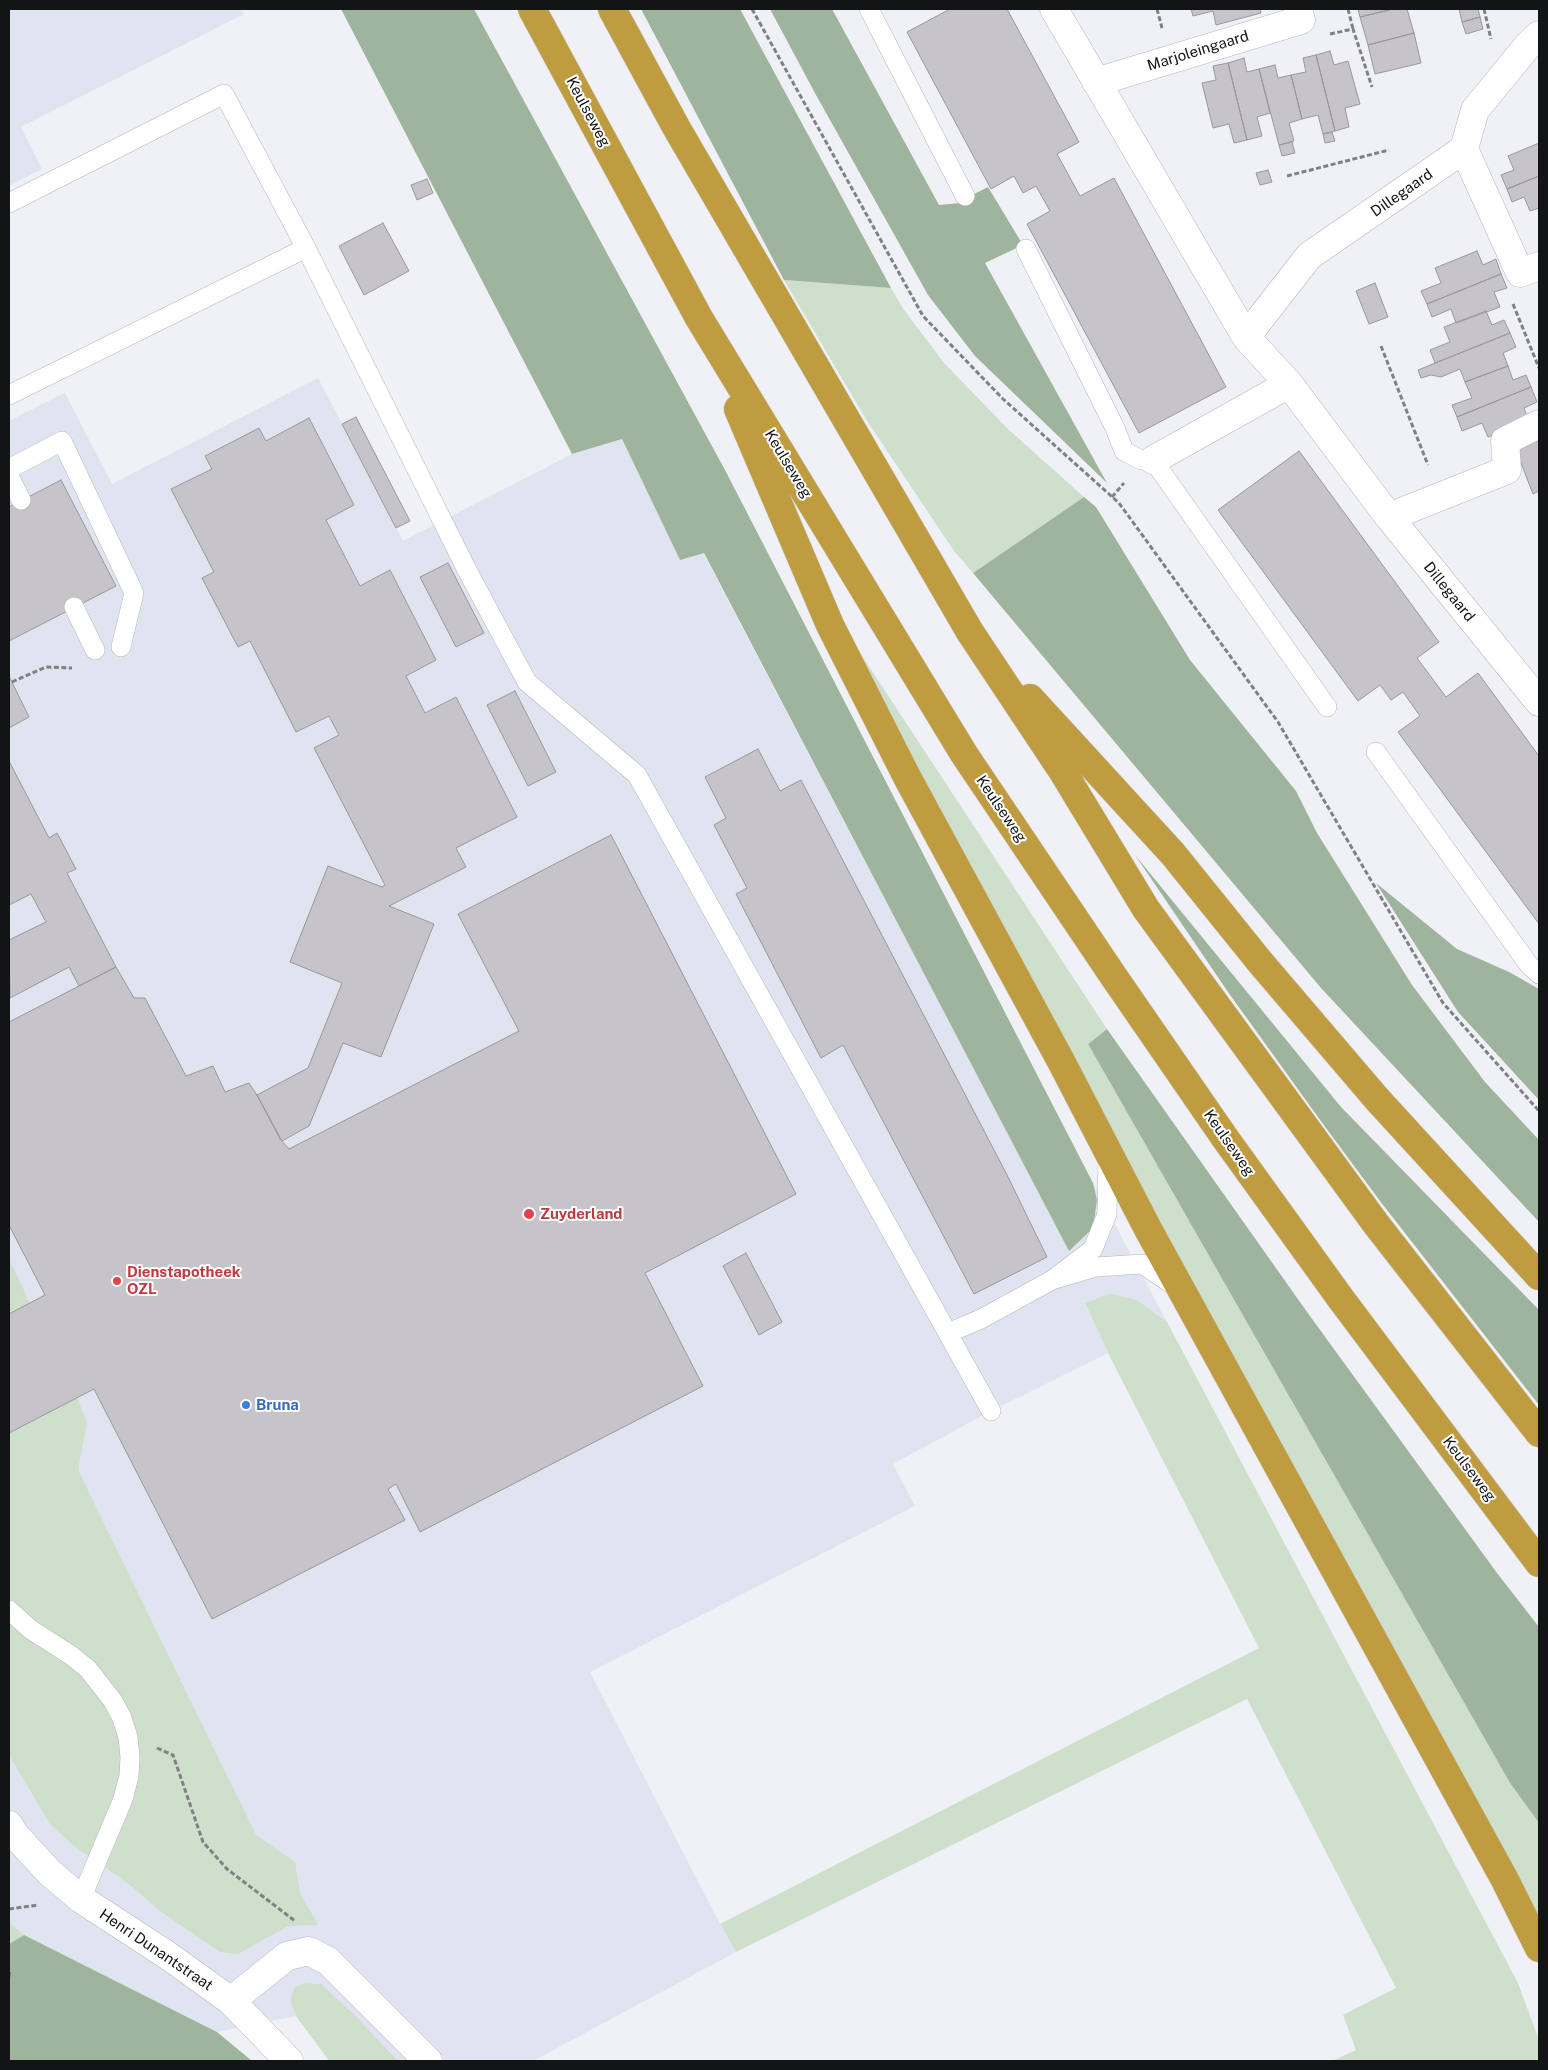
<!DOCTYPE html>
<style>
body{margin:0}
#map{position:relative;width:1548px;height:2070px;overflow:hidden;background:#eff1f6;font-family:"Public Sans",sans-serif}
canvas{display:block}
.frame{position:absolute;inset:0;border:10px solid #131415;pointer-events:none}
</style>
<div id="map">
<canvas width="1548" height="2070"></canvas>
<div class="frame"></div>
</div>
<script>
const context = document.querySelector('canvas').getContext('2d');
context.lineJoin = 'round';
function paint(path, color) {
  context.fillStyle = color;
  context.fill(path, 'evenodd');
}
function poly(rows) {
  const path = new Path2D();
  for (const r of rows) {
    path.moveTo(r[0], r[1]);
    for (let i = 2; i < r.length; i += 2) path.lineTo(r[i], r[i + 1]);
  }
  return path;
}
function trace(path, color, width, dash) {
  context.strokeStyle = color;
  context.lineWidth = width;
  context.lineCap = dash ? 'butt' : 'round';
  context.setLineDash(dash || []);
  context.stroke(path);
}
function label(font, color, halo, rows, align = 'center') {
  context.font = font + ' "Public Sans",sans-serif';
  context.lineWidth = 4;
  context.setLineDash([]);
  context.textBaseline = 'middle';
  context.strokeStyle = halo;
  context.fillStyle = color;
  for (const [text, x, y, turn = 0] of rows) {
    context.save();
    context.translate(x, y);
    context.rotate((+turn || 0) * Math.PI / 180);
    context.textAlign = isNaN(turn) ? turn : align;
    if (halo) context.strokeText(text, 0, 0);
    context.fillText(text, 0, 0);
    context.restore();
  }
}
const built = poly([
 [9,9,241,9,244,14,21,127,42,169,9,186],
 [318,378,403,541,572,454,622,439,680,559,703,553,1069,1250,1097,1200,1093,1183,1167,1322,1137,1300,1085,1304,1108,1353,991,1411,893,1464,915,1506,590,1672,720,1924,736,1952,533,2061,398,2061,356,2016,320,1984,305,1983,290,2000,296,2016,217,2032,24,1935,9,1922,9,421,65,393,112,484]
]);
const green = poly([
 [784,280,891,288,904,310,945,364,1008,429,1084,497,973,573,954,551,867,421],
 [855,645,1107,1029,1088,1044,1510,1783,1539,1823,1539,1922,956,848],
 [9,1259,30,1303,9,1314],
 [1110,1294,1137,1300,1167,1322,1518,1983,1539,2040,1539,2061,1332,2061,1356,2050,1343,2015,1396,1988,1247,1699,736,1952,720,1924,1259,1648,1108,1353,1085,1303],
 [77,1397,87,1423,78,1470,256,1835,295,1862,300,1893,318,1925,288,1926,238,1954,220,1952,160,1911,130,1885,73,1845,50,1824,9,1755,9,1433],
 [9,1922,24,1935,9,1944],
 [305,1983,321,1984,356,2016,398,2061,329,2061,296,2016,290,2000,295,1987]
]);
const forest = poly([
 [341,9,474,9,725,470,1093,1183,1097,1200,1093,1228,1069,1251,704,553,680,560,622,439,572,454],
 [641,9,740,9,891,288,784,280],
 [770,9,832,9,939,205,961,203,966,198,988,187,1023,245,985,263,1107,483,975,356,928,295,816,95],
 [1084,497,1096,507,1190,660,1296,791,1317,833,1412,985,1485,1082,1539,1140,1539,1222,1321,988,973,573],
 [1135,855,1341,1107,1539,1310,1539,1405,1380,1201,1323,1124,1228,992],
 [1376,883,1457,949,1509,972,1539,989,1539,1100,1458,1012],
 [1107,1029,1307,1312,1497,1573,1539,1627,1539,1823,1510,1783,1088,1044],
 [24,1935,217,2032,252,2061,9,2061,9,1944]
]);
const building = poly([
 [950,9,1007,9,1079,142,1057,154,1080,196,1114,178,1226,387,1139,433,1027,224,1050,211,1036,186,1023,193,1014,176,991,189,907,32,950,9],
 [1191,9,1260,9,1261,13,1216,25,1213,11,1193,16,1191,9],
 [1358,9,1393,9,1360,17,1358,9],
 [1393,9,1407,9,1414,33,1368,45,1360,17,1393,9],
 [1459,9,1478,9,1480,17,1462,22,1459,9],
 [1480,17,1483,29,1466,34,1462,22,1480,17],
 [1414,33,1421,63,1375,74,1368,45,1414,33],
 [1330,51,1334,65,1348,61,1360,104,1345,108,1349,127,1335,131,1316,55,1330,51],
 [1316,55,1335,131,1323,134,1318,115,1302,119,1291,75,1306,72,1303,58,1316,55],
 [1244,58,1247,72,1259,69,1270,113,1257,117,1262,136,1247,140,1228,63,1244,58],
 [1228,63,1247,140,1234,143,1229,124,1213,128,1202,83,1216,80,1213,66,1228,63],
 [1275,65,1278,78,1291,75,1302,119,1289,123,1294,141,1279,145,1259,69,1275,65],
 [1332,132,1335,141,1325,143,1323,134,1332,132],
 [1292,142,1295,153,1282,156,1279,145,1292,142],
 [1539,143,1539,176,1507,189,1501,175,1514,170,1508,156,1539,143],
 [1268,170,1272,182,1260,185,1256,173,1268,170],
 [1539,176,1539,208,1530,211,1524,197,1512,202,1507,189,1539,176],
 [427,179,433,193,417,200,411,185,427,179],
 [383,223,409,271,364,295,339,246,383,223],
 [1477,251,1483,265,1496,259,1501,274,1427,304,1421,291,1441,283,1435,268,1477,251],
 [1501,274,1507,288,1494,292,1500,307,1456,323,1451,309,1432,317,1427,304,1501,274],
 [1375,283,1388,317,1369,324,1356,291,1375,283],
 [1486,311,1492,325,1504,320,1510,333,1435,363,1430,350,1450,342,1444,327,1486,311],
 [1510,333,1516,347,1503,353,1508,366,1465,382,1460,369,1441,377,1431,375,1421,378,1418,370,1510,333],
 [1508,366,1513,380,1526,375,1531,387,1457,417,1452,405,1472,398,1465,382,1508,366],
 [1531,387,1537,402,1524,408,1529,421,1488,437,1482,423,1462,431,1457,417,1531,387],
 [356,417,410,521,396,528,342,424,356,417],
 [309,418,354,505,326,520,360,586,390,570,436,660,406,676,425,713,456,697,517,817,456,848,466,867,389,906,434,924,381,1057,343,1043,309,1126,282,1141,257,1095,308,1068,342,983,290,962,328,866,382,887,385,885,314,748,339,735,329,716,296,732,250,641,238,647,202,578,214,572,171,489,212,469,205,456,259,428,266,441,309,418],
 [1539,440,1539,491,1533,494,1516,450,1539,440],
 [1299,451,1439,642,1417,658,1446,697,1478,673,1539,756,1539,924,1398,732,1420,716,1403,692,1391,700,1380,685,1358,701,1218,510,1299,451],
 [61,480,116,586,9,641,9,507,61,480],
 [448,563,484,633,456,647,420,577,448,563],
 [9,676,29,717,9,728,9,676],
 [515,691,556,772,528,786,487,705,515,691],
 [758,749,780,791,801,780,1006,1173,1047,1257,974,1294,843,1045,821,1058,736,894,747,888,714,825,726,818,705,777,758,749],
 [9,761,49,838,57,833,76,869,67,873,116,967,79,986,69,967,10,998,9,940,46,922,31,894,9,905,9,761],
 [611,835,796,1194,645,1273,703,1386,420,1532,396,1484,388,1489,405,1520,212,1619,94,1389,9,1433,9,1314,45,1295,9,1225,9,1022,116,967,134,998,145,998,186,1076,213,1066,225,1092,249,1083,257,1095,280,1139,289,1149,519,1031,458,914,611,835],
 [746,1253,782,1322,759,1335,723,1266,746,1253]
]);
const path = poly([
 [752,9,923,316,1003,399,1119,503,1278,722,1443,1003,1539,1111],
 [1157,9,1162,28],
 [1348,9,1353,29],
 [1484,9,1491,39],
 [1330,34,1353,29,1372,87],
 [1287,176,1389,150],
 [1513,304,1539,368],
 [1381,346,1428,465],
 [1112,497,1124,483],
 [12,682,46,667,72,668],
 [157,1748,173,1755,203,1842,227,1869,295,1921],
 [9,1909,38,1905],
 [9,1977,10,1969]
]);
const lane = poly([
 [869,9,965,196],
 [9,203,224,94,306,248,468,572,527,682,637,775,991,1411],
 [1026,249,1115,428,1124,451,1141,460,1153,460,1327,707],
 [9,395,306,248],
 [9,469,62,441,134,593,121,647],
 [9,476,21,500],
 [74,607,95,650],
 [1376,752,1529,965,1539,974],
 [1108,1157,1107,1214,1093,1249,1052,1280,1096,1267,1142,1264,1176,1287],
 [948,1333,981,1319,1052,1280],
 [9,1610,30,1629,72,1656,88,1669,113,1701,122,1718,128,1737,130,1757,129,1776,123,1799,81,1899]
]);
const street = poly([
 [1054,9,1246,337,1289,384,1389,517,1539,702],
 [1096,82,1301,20,1298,9],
 [1464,149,1520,273,1539,266],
 [1246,337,1309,256,1464,149,1475,110,1530,43,1539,35],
 [1153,460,1289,384],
 [1389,517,1507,470,1505,441,1539,424],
 [9,1825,16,1836,50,1873,81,1899,167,1955,231,2001,289,2061],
 [231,2001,287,1956,309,1951,328,1961,428,2061]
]);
const highway = poly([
 [532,9,699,318,964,754,1114,977,1225,1138,1341,1299,1539,1563],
 [612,9,676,127,970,632,1063,772,1146,909,1376,1224,1539,1433],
 [738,409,830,625,907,777,1062,1063,1148,1229,1505,1880,1539,1948],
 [1030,698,1173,854,1260,962,1377,1099,1539,1276]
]);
const markers = [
 [529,1214,6,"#e0444e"],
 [117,1281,5,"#e0444e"],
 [246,1405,5,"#3f7fe0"]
];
const streetNames = [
 ["Marjoleingaard",1198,51,-17],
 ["Keulseweg",588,112,62],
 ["Dillegaard",1402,193,-35],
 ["Keulseweg",788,464,59],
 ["Dillegaard",1449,592,51],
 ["Keulseweg",1001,809,56],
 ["Keulseweg",1229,1143,55],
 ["Keulseweg",1469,1469,53],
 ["Henri Dunantstraat",156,1950,34]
];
const healthNames = [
 ["Zuyderland",540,1214],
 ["Dienstapotheek",127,1272],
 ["OZL",127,1289]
];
const shopNames = [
 ["Bruna",256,1405]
];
paint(built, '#dfe4f0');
paint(green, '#cee0cc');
paint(forest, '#9fb49c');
paint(building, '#c7c4c9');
trace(building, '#99979b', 1);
trace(lane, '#b4b6bb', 20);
trace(street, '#b4b6bb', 29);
trace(highway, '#cbcbcc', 29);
trace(path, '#808184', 3, [5, 2.5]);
trace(lane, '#fff', 19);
trace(street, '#fff', 28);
trace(highway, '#c09c41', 28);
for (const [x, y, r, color] of markers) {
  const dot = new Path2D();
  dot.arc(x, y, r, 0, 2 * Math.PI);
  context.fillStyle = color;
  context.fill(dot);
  trace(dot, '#fefefe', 2);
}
label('15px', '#131415', '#fefefe', streetNames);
label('bold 15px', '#be3a42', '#fefefe', healthNames, 'left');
label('bold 15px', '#366cbe', '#fefefe', shopNames, 'left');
</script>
